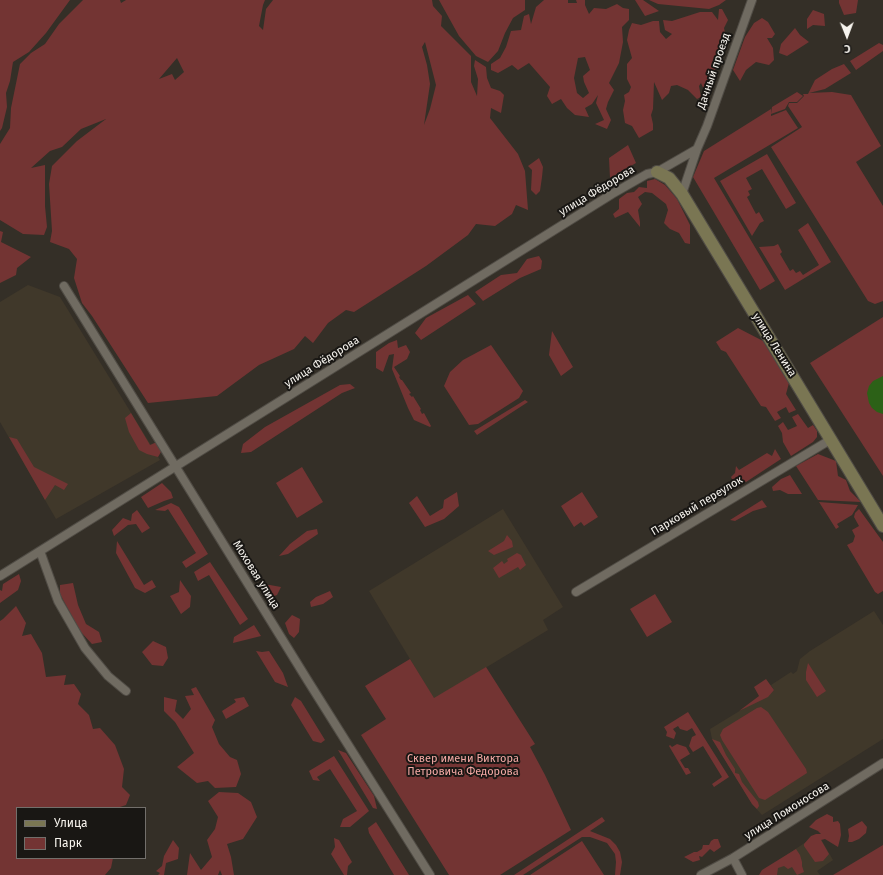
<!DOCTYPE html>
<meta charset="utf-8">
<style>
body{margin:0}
#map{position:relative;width:883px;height:875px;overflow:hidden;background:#342f27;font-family:"Fira Sans",sans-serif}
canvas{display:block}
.legend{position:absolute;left:16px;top:807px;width:130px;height:52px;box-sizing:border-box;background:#191714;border:1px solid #726f6b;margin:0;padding:5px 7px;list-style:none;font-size:12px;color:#f7f4ee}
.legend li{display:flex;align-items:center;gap:8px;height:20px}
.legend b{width:20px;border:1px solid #726f6b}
.north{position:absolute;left:827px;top:16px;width:40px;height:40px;-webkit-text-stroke:3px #191714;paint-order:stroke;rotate:179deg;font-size:11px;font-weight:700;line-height:16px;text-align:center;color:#f7f4ee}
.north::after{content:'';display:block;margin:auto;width:14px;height:18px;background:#f7f4ee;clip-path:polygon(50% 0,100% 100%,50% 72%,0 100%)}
</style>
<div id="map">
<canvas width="883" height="875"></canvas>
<ul class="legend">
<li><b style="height:5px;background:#7a7653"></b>Улица</li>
<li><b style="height:11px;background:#733433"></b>Парк</li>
</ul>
<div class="north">С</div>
</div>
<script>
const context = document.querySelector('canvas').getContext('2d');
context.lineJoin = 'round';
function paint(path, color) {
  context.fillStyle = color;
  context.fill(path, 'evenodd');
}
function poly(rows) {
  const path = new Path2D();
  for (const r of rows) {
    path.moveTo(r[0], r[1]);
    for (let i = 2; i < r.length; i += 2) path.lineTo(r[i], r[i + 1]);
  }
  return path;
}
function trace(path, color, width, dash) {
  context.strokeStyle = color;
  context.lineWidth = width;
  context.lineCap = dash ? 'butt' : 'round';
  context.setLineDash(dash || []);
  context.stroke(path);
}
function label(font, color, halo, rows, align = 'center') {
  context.font = font + ' "Fira Sans",sans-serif';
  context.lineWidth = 4;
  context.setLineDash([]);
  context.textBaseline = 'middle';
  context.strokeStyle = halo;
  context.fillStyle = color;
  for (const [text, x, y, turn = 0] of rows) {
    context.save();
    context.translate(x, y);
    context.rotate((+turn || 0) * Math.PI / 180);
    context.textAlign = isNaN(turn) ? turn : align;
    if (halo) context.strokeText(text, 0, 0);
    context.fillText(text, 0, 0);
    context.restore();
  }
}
const built = poly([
 [28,285,60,297,160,460,56,519,0,422,0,302],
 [503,509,563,607,543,620,548,630,434,699,369,591],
 [874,611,883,625,883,739,762,815,752,804,712,739,710,729,774,690,771,685,791,672,793,674,797,671,800,659,810,651],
 [818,834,833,860,817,871,820,875,775,875,770,866]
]);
const green = poly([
 [0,0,70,0,46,33,29,52,13,62,10,81,6,93,7,107,2,128,0,131],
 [83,0,120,0,121,3,126,0,265,0,263,5,259,26,263,30,266,9,273,0,432,0,433,6,442,16,441,26,471,56,471,82,477,96,478,79,474,66,475,60,486,67,487,78,491,88,500,91,504,95,501,113,491,108,490,118,518,154,525,171,528,210,516,205,512,214,495,226,476,224,468,235,426,266,354,312,346,310,328,323,313,343,305,336,294,349,259,365,217,396,148,403,92,316,82,303,74,278,77,259,69,249,50,242,52,231,49,184,52,166,77,141,106,119,81,129,62,147,50,151,31,168,45,165,45,206,47,227,44,235,23,234,0,220,0,144,10,128,11,108,20,64,31,53,45,44,59,24],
 [425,42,436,85,430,109,424,125,430,84,427,65,422,47],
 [177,58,184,72,175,80,172,74,159,79],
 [439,0,525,0,525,10,513,18,505,33,498,51,488,62,476,56,459,36],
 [544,0,568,0,568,3,577,3,576,0,590,0,585,0,585,5,589,14,594,8,606,9,617,4,623,8,629,9,629,20,622,27,623,42,619,63,609,83,614,90,608,102,606,109,611,120,607,129,595,124,604,120,596,103,598,95,592,104,585,108,589,117,575,115,567,108,561,99,552,104,547,96,550,87,529,63,518,70,512,65,498,73,491,70,491,64,500,58,506,47,511,31,521,30,524,16,529,14,531,24,536,7],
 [585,57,590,70,583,76,584,82,589,93,583,98,577,93,574,78,578,58],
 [635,0,643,0,659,11,645,16],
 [649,0,726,0,719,5,709,9,658,4],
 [839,0,858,0,856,13,844,15,839,3],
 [719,9,722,9,728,20,724,28,726,38,712,79,708,80,705,92,701,83,699,86,701,97,697,99,688,90,677,85,671,86,669,93,662,100,654,82,653,109,651,115,653,124,653,130,639,138,632,126,625,123,623,110,625,101,624,95,629,92,631,87,627,79,627,64,632,58,627,40,629,30,632,23,641,25,653,21,659,21,660,32,666,39,672,34,665,30,663,20,672,21,700,12,712,12,718,20],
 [813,10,824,14,825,26,813,25,807,29,807,19],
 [762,18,768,22,775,34,772,38,767,38,773,48,774,60,769,65,756,62,746,70,740,81,733,70,745,37,754,23],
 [795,28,800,35,809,42,787,56,779,53,781,44],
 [879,43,883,45,883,51,856,70,850,61],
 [844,64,851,73,825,89,809,93,832,92,851,95,881,146,856,162,883,206,883,301,875,304,868,301,771,147,802,127,788,106,789,103,797,103,804,96,803,94,808,94,815,80,832,69],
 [797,92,803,96,797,102,789,102,785,109,771,114,772,107],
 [771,109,771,116,786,110,798,128,714,178,775,281,760,290,693,177,704,151],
 [628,145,636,163,610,178,609,158],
 [767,154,796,203,786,209,762,169,746,178,752,189,748,191,750,195,747,197,756,214,759,212,764,221,760,223,752,236,720,181],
 [539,158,543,167,542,177,540,191,536,195,531,190,532,170,528,166],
 [655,179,665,185,677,199,690,225,690,244,685,243,679,233,670,229,664,223,668,210,666,204,652,193,645,192,638,197,642,204,638,210,640,222,640,227,628,212,615,218,613,214,619,209,619,199,627,193,634,192,639,187,647,188,647,181],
 [808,223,831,262,785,290,759,247,774,246,778,244,782,252,780,254,790,271,793,269,796,273,800,271,803,275,819,265,798,230],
 [0,231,3,232,1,242,31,257,17,268,16,275,0,283],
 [539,256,542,261,541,269,520,278,483,301,475,292,501,275,517,273,527,259],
 [468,295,476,304,421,340,415,333,426,318],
 [883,317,883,476,810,363],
 [738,328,763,341,789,383,786,394,796,410,789,413,786,407,777,412,781,418,775,421,766,407,761,406,726,352,721,350,716,342],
 [552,331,573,367,561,376,549,355],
 [397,340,398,348,406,345,410,352,407,359,394,367,400,376,399,377,401,380,402,380,411,393,409,394,412,397,413,396,421,409,420,410,422,414,424,413,431,426,430,427,414,420,408,408,392,369,394,354,389,355,383,372,376,368,376,352,389,343],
 [491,345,523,391,519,398,478,424,469,425,444,386,450,372,463,360],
 [350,384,355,388,342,393,251,452,241,453,243,444,265,427,340,385],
 [525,400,528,402,477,435,474,431],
 [131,413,150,445,159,441,161,452,158,457,147,454,139,450,129,432,125,418],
 [798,414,808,428,813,425,817,431,817,437,813,442,791,456,783,442,782,433,778,426,783,422,788,430,797,426,792,417],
 [9,437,17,439,34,467,68,484,64,490,55,485,45,500],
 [775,449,781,459,746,482,742,482,736,487,731,477,735,473,736,466,739,470,767,453,772,456],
 [818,454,836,461,838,476,846,480,850,491,861,502,818,500,796,466],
 [302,467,323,502,297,518,276,483],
 [790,475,802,494,788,494,780,490,773,491,772,487,781,479],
 [162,483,171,492,173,498,164,501,148,508,141,497],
 [457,492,459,506,444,519,425,527,409,503,417,496,430,516,443,508,444,500],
 [582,492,598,517,584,526,581,522,574,527,561,506],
 [762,500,767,507,753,511,735,521,730,520],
 [819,502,858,505,852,515,837,524,839,527,836,529],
 [171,503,179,507,208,554,186,568,182,562,196,553,168,509,165,511,155,510],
 [859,509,883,542,883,591,878,594,875,592,847,545,853,542,855,536,852,530,859,526,854,517,855,513],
 [137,510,150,528,142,533,136,524,128,525,114,536,112,530,123,518,131,521,132,514],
 [317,529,318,534,288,554,279,556,290,544,307,531],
 [507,535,512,541,513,547,494,555,488,551,504,541],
 [117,541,144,585,152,580,156,587,145,593,135,588,116,553],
 [517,553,521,555,526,565,520,570,518,567,499,578,493,568,502,561,504,564,508,561,507,559],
 [210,562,248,619,240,625,209,575,198,581,194,572],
 [19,574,21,581,18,590,0,603,0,590,2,591,3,584],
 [180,580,191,596,190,607,181,614,170,596,179,592],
 [73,583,78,605,86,624,99,632,102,642,92,644,80,631,60,594,60,585],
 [264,585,270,585,281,587,277,595,266,599],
 [330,591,333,597,323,604,311,607,310,602,316,597],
 [655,594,672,622,647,637,630,609],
 [16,606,26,623,22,636,31,634,42,653,46,677,66,675,64,685,74,684,81,694,78,704,89,715,93,729,100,728,115,745,124,769,122,787,130,795,126,805,117,808,17,808,17,858,113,858,111,868,105,875,0,875,0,621,3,619],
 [292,615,300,619,299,632,294,638,289,634,285,623],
 [254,625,261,636,233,643,234,637],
 [153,641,166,647,168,658,163,666,152,665,142,652],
 [256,651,262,652,269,651,283,673,288,687,275,682],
 [410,659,434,698,486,667,535,744,530,747,545,775,571,830,500,875,449,875,361,735,386,719,365,686],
 [808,663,826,691,817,697,806,680,806,672],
 [766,679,774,690,768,697,739,711,759,696,754,687],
 [196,687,215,720,212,727,219,744,230,757,237,760,241,774,236,787,215,788,208,781,197,783,177,767,194,753,175,722,164,711,164,697,177,700,175,711,183,719,191,709,185,696,194,695,191,689],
 [244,697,249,706,226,719,222,711,236,702,234,699],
 [295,697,301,701,325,740,321,743,313,741,291,705],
 [761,707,768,712,806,769,807,773,765,800,759,798,722,740,720,735,723,729,757,708],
 [688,712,729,777,714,787,712,784,722,777,703,746,693,752,689,746,692,737,696,735,692,728,687,731,680,729,678,726,673,729,676,733,674,739,666,736,667,732,664,727],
 [712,739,720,742,726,755,735,769,735,773,739,774,742,782,758,802,759,806,757,809,752,804],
 [677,744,686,747,690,754,680,760,685,768,688,768,691,773,686,775,669,746,670,745,672,747],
 [338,750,346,753,374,796,377,809,373,808],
 [334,756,369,811,350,827,340,827,343,819,357,811,330,769,317,777,320,781,313,780,309,771],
 [219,792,238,793,251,802,257,817,243,839,227,844,231,857,234,875,222,875,220,870,218,875,187,875,190,853,201,870,212,857,207,840,215,829,218,817,208,801],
 [827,814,833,817,833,822,838,821,840,824,841,835,838,847,825,839,821,840,829,854,823,861,815,862,804,846,804,844,811,836,816,834,821,834,818,831,809,827,816,820],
 [602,817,605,821,590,831,610,839,616,845,620,852,622,862,620,875,615,875,616,862,615,854,607,843,590,837,582,837,523,875,514,875],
 [862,821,867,827,866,833,859,839,852,842,848,842,849,836,848,829],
 [376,822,409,875,394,875,369,833,368,828],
 [334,838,339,840,352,862,348,866,347,875,344,875,331,854,335,847],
 [714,839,718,839,721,847,714,852,710,849,702,857,699,856,700,860,693,862,684,857,694,852,697,852,702,849,703,845,709,845,711,841],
 [173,840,179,848,178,859,166,863,164,875,158,875,160,873,156,871,162,866,164,856],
 [582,841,604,875,530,875],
 [883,845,883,875,833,875],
 [796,849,800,855,802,862,802,866,804,872,797,875,792,867,788,869,784,866,778,868,777,875,759,875,762,870]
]);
const water = poly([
 [883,376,883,414,877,412,872,408,869,403,867,393,869,386,873,381]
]);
const street = poly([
 [682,194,697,149,707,126,752,0],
 [64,286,308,681,430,875],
 [40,551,58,601,85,648,108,676,126,691],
 [0,576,612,194,647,174,657,172,697,149],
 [576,592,830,440],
 [733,858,742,875],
 [701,875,733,858,883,763]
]);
const secondary = poly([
 [657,172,669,178,682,194,883,526]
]);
const streetNames = [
 ["Дачный проезд",714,71,-71],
 ["улица Фёдорова",597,191,-31],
 ["улица Ленина",774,345,58],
 ["улица Фёдорова",322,362,-32],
 ["Парковый переулок",697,506,-31],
 ["Моховая улица",256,575,58],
 ["улица Ломоносова",787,811,-32]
];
const parkNames = [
 ["Сквер имени Виктора",463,759],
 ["Петровича Федорова",463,772]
];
paint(built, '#40382a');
paint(green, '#733433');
paint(water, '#2c6117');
trace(street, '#504c45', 10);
trace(secondary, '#504c45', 14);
trace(street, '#706b61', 8);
trace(secondary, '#7a7653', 12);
label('11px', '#f7f4ee', '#191714', streetNames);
label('11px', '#f4a9a5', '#191714', parkNames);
</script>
